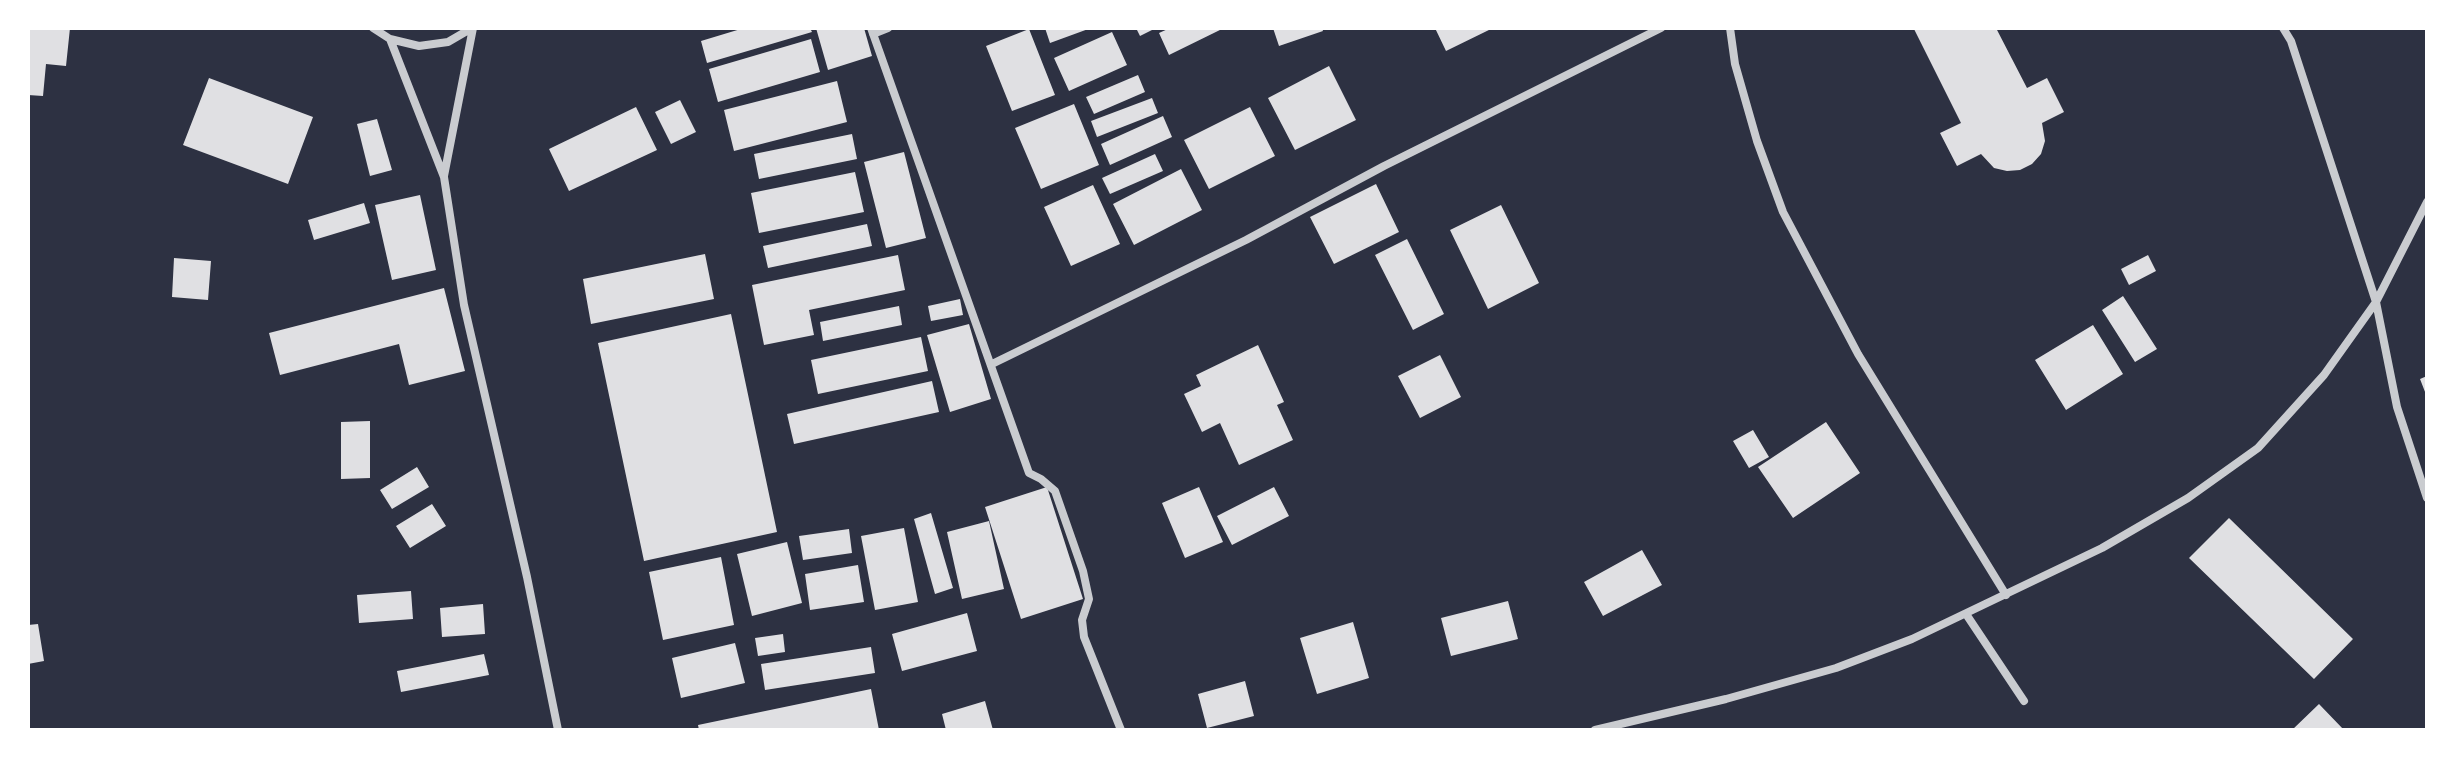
<!DOCTYPE html>
<style>
body{margin:0}
#map{position:relative;width:2455px;height:758px;overflow:hidden;background:#2d3142;font-family:Raleway,sans-serif}
canvas{display:block}
.frame{position:absolute;inset:0;border:30px solid #fff;pointer-events:none}
</style>
<div id="map">
<canvas width="2455" height="758"></canvas>
<div class="frame"></div>
</div>
<script>
const context = document.querySelector('canvas').getContext('2d');
context.lineJoin = 'round';
function paint(path, color) {
  context.fillStyle = color;
  context.fill(path, 'evenodd');
}
function poly(rows) {
  const path = new Path2D();
  for (const r of rows) {
    path.moveTo(r[0], r[1]);
    for (let i = 2; i < r.length; i += 2) path.lineTo(r[i], r[i + 1]);
  }
  return path;
}
function trace(path, color, width, dash) {
  context.strokeStyle = color;
  context.lineWidth = width;
  context.lineCap = dash ? 'butt' : 'round';
  context.setLineDash(dash || []);
  context.stroke(path);
}
const building = poly([
 [28,28,70,28,66,66,46,64,43,96,28,95],
 [744,28,810,28,812,32,707,63,701,41],
 [816,28,864,28,872,56,828,70],
 [1045,28,1091,28,1050,43],
 [1136,28,1156,28,1140,36],
 [1170,28,1224,28,1169,55,1159,33],
 [1273,28,1322,28,1323,31,1279,46],
 [1435,28,1493,28,1446,51],
 [1996,28,2027,88,2047,78,2064,112,2042,123,2045,141,2041,154,2032,164,2020,170,2007,171,1994,168,1981,154,1957,166,1940,133,1961,123,1914,29],
 [1029,29,1055,95,1012,111,986,46],
 [1112,32,1127,65,1069,91,1054,58],
 [811,39,820,72,718,102,709,69],
 [1329,66,1356,120,1295,150,1268,98],
 [1138,75,1145,92,1094,114,1086,97],
 [209,78,313,117,288,184,183,145],
 [837,81,847,122,734,151,724,110],
 [1152,98,1158,113,1097,137,1091,121],
 [680,100,696,132,671,144,655,112],
 [1074,104,1099,165,1041,189,1015,128],
 [636,107,657,150,569,191,549,149],
 [1250,107,1275,156,1209,189,1184,140],
 [1163,116,1172,137,1110,165,1101,144],
 [377,119,392,170,370,176,357,124],
 [852,134,857,159,759,179,754,154],
 [904,152,926,238,886,248,864,162],
 [1155,154,1163,171,1110,194,1102,178],
 [1181,169,1202,210,1134,245,1113,204],
 [855,172,864,212,759,233,751,193],
 [1376,184,1399,232,1334,264,1310,217],
 [1093,185,1120,244,1071,266,1044,207],
 [420,195,436,270,392,280,375,205],
 [364,203,370,223,314,240,308,220],
 [1501,205,1539,283,1488,309,1450,230],
 [867,224,872,246,768,268,763,246],
 [1407,239,1444,314,1413,330,1375,255],
 [705,254,714,299,591,324,583,279],
 [898,255,905,290,809,310,814,335,764,345,752,285],
 [2148,255,2156,271,2129,285,2121,269],
 [174,258,211,261,208,300,172,297],
 [444,288,465,371,409,385,399,344,280,375,269,333],
 [2123,296,2157,349,2135,362,2102,310],
 [960,299,963,315,931,321,928,306],
 [899,306,902,325,823,341,820,322],
 [731,314,777,532,644,561,598,343],
 [969,324,991,399,950,412,927,335],
 [2093,325,2123,374,2066,410,2035,360],
 [921,337,928,371,818,394,811,360],
 [1258,345,1284,402,1277,405,1293,440,1239,465,1220,423,1202,432,1184,394,1201,386,1196,375],
 [1440,355,1461,397,1420,418,1398,376],
 [2427,376,2427,397,2420,379],
 [932,381,939,412,794,444,787,414],
 [370,421,370,478,341,479,341,422],
 [1826,422,1860,473,1793,518,1758,467],
 [1753,430,1769,457,1749,468,1733,441],
 [417,467,429,487,392,509,380,490],
 [1047,487,1083,599,1021,619,985,507],
 [1199,487,1223,542,1185,558,1162,503],
 [1274,487,1289,516,1232,545,1217,516],
 [432,504,446,526,410,548,396,526],
 [931,513,953,588,935,594,914,519],
 [2229,518,2353,639,2314,679,2189,558],
 [989,521,1004,589,962,599,947,532],
 [904,528,918,602,875,610,861,536],
 [849,529,852,553,803,560,799,536],
 [787,542,802,603,752,616,737,554],
 [1642,550,1662,585,1603,616,1584,582],
 [721,557,734,625,663,640,649,572],
 [858,565,864,602,810,610,805,574],
 [411,591,413,619,359,623,357,595],
 [1508,601,1518,639,1451,656,1441,618],
 [483,604,485,634,442,637,440,608],
 [967,613,977,651,902,671,892,634],
 [1353,622,1369,678,1317,694,1300,638],
 [38,624,44,661,28,664,28,625],
 [783,634,785,652,758,656,755,638],
 [735,643,745,683,681,698,672,658],
 [871,647,875,673,765,690,761,664],
 [484,654,489,675,401,692,397,671],
 [1245,681,1254,716,1207,728,1198,694],
 [871,689,879,730,699,730,698,725],
 [985,701,993,730,946,730,942,714],
 [2319,704,2344,730,2292,730]
]);
const minor = poly([
 [373,28,390,39,419,46,448,42,472,28],
 [871,28,1029,473,1041,479,1055,491,1083,571,1089,599,1082,620,1084,637,1121,730],
 [1730,28,1735,64,1757,141,1783,212,1858,354,2006,595],
 [2283,28,2291,41,2376,302,2397,407,2427,498],
 [873,34,888,28],
 [390,39,444,177,464,305,527,577,558,730],
 [444,176,473,28],
 [992,364,1246,240,1384,166,1661,28],
 [1966,614,2024,701],
 [1595,730,1726,699,1836,668,1912,639,2102,548,2188,498,2258,448,2324,375,2376,302,2427,202]
]);
paint(building, '#e0e0e3');
trace(minor, '#caccd0', 8);
</script>
